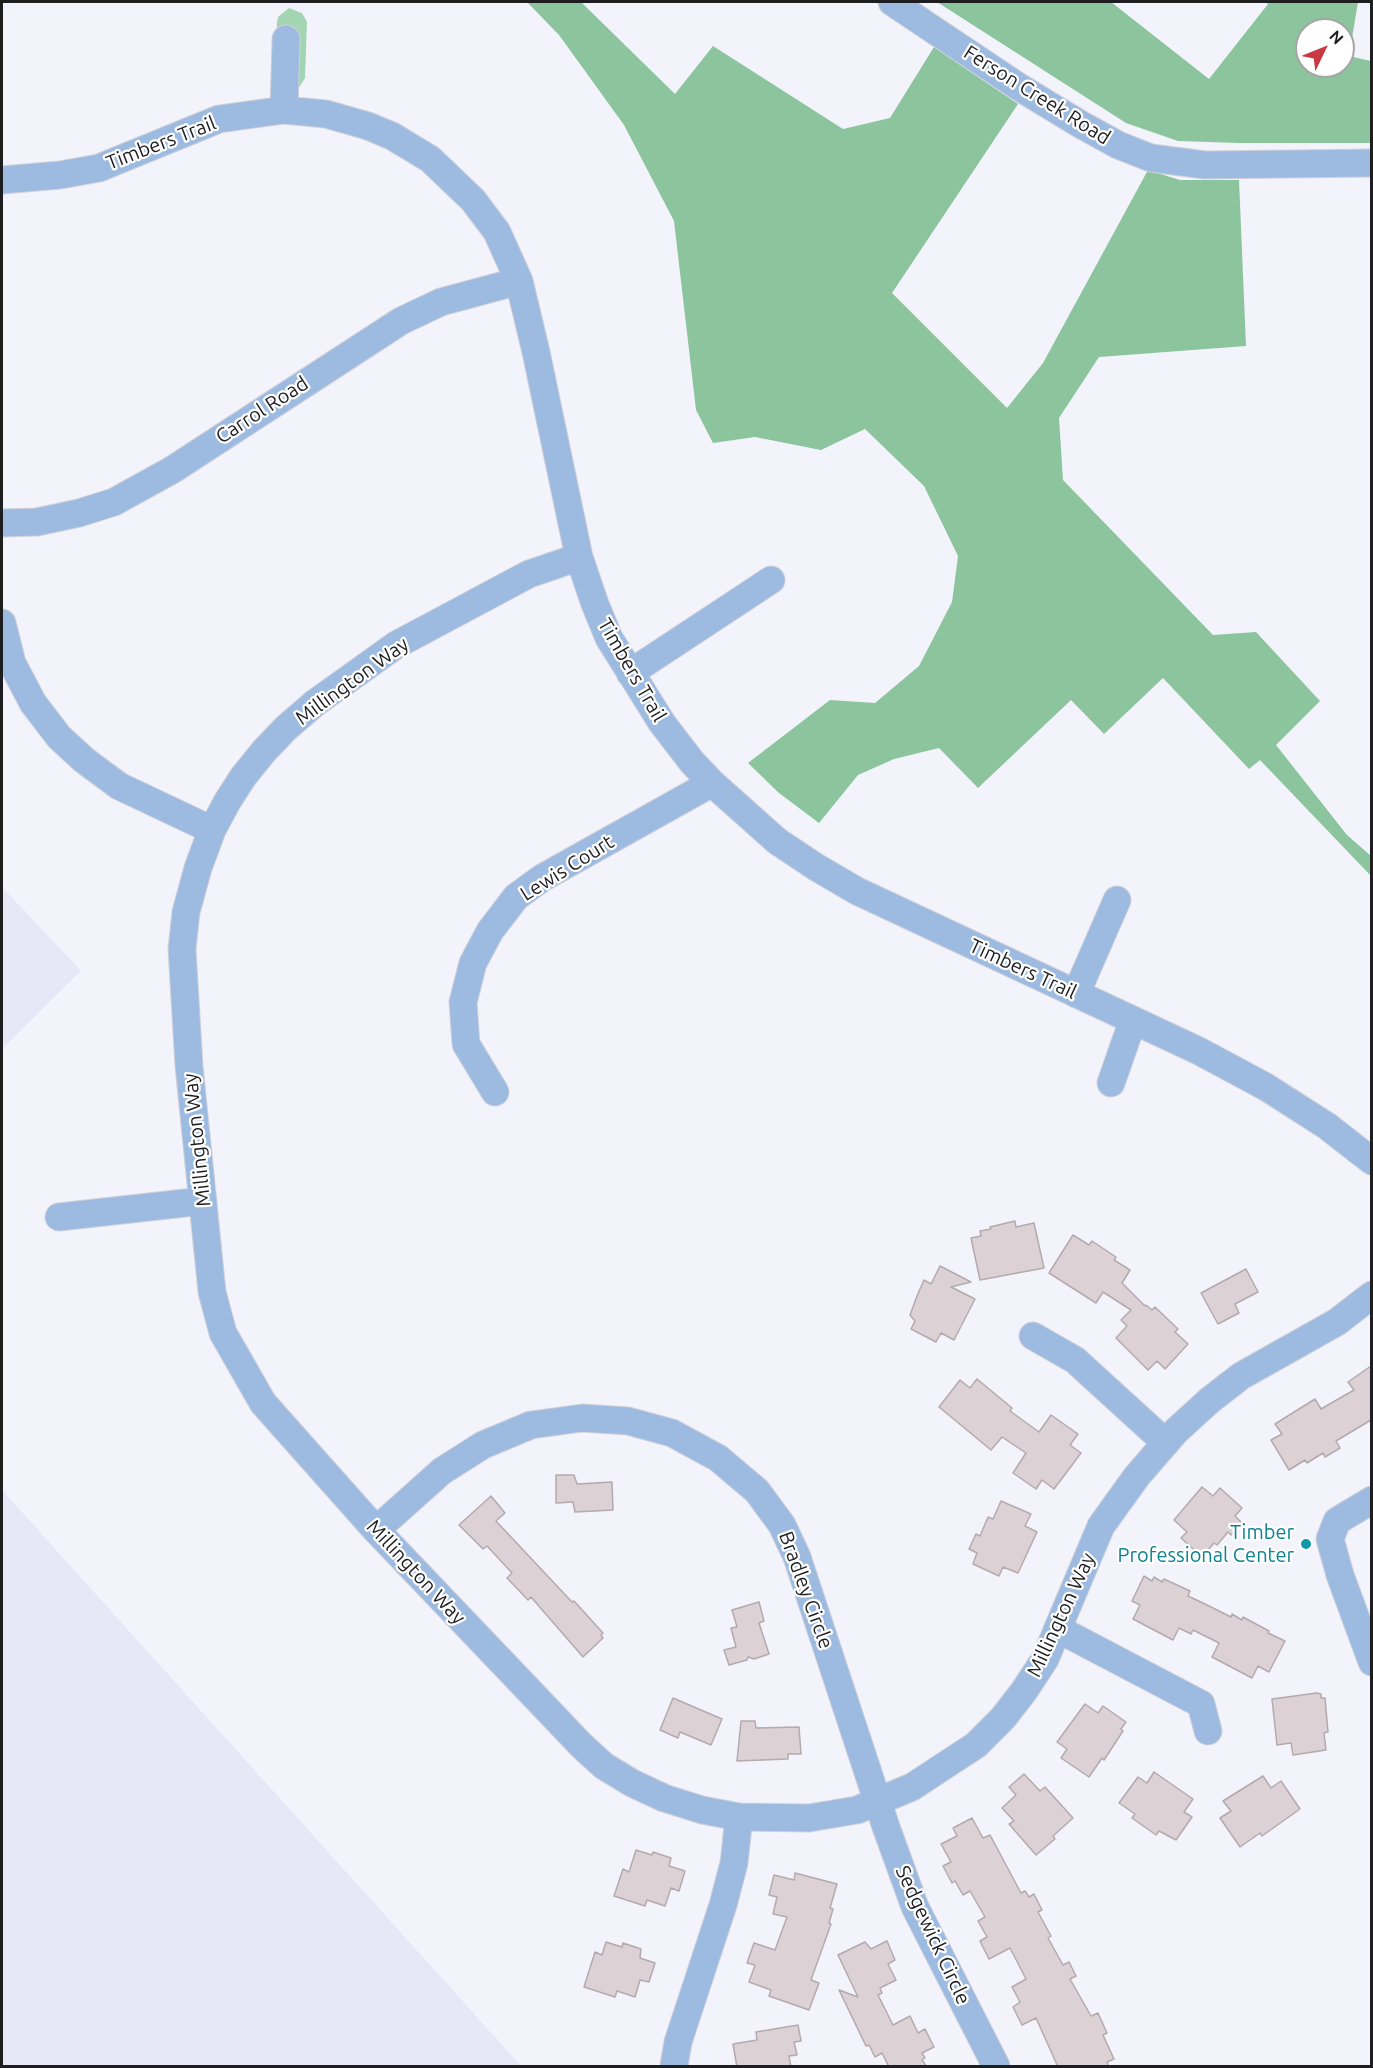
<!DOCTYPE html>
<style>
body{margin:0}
#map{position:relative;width:1373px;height:2068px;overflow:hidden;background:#f3f3fc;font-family:Ubuntu,sans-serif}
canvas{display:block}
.frame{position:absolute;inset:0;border:3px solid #1e1e21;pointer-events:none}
.north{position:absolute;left:1295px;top:18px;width:60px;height:60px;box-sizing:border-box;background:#fff;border:2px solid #a5a5a6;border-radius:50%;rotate:47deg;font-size:16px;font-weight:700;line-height:24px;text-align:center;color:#1e1e21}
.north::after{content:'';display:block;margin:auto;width:21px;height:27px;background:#c93944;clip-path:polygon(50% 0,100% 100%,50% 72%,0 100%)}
</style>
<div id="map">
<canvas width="1373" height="2068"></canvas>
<div class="frame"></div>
<div class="north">N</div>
</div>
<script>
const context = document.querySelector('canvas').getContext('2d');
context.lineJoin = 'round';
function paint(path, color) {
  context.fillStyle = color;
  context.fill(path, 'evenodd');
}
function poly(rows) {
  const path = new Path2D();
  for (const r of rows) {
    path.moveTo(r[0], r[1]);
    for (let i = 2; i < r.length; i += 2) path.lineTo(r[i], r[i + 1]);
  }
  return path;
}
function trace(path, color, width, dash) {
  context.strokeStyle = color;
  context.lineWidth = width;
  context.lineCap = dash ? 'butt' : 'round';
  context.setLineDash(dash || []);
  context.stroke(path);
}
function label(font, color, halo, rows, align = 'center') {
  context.font = font + ' Ubuntu,sans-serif';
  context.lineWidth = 4.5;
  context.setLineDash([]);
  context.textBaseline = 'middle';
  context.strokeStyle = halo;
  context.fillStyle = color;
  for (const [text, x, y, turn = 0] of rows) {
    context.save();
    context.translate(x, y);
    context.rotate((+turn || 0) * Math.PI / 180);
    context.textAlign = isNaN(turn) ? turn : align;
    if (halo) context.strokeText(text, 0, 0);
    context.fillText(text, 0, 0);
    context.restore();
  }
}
const built = poly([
 [2,887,81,971,2,1049],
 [2,1490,521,2066,2,2066]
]);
const green = poly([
 [289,8,302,13,307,22,305,78,298,89,275,81,277,23,278,17]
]);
const forest = poly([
 [527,2,581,2,675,94,713,46,843,129,890,118,934,47,1018,104,892,293,1007,408,1043,363,1148,170,1180,180,1239,180,1246,346,1099,357,1059,418,1063,480,1213,635,1256,632,1320,701,1276,745,1347,835,1371,856,1371,876,1260,760,1249,769,1163,678,1104,734,1071,700,978,788,939,748,894,759,858,775,819,823,779,793,748,763,830,700,875,703,919,666,952,602,958,556,924,486,865,429,821,450,755,437,713,443,696,410,674,221,624,125,559,35],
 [937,2,1111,2,1209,79,1268,4,1265,2,1358,2,1349,56,1371,61,1371,143,1239,143,1178,141,1126,123],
 [1307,30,1343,30,1343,66,1307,66]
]);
const building = poly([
 [1015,1221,1016,1227,1034,1223,1044,1268,980,1280,971,1238,981,1236,980,1231,991,1229,990,1227,1015,1221],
 [1073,1235,1089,1245,1092,1241,1116,1257,1114,1260,1130,1270,1122,1283,1145,1306,1146,1305,1152,1310,1155,1307,1178,1329,1175,1332,1188,1344,1165,1369,1157,1361,1148,1370,1116,1338,1127,1326,1121,1320,1131,1310,1103,1292,1096,1303,1049,1273,1073,1235],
 [940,1266,971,1282,951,1287,975,1299,954,1340,941,1333,936,1342,911,1329,915,1321,910,1315,917,1296,924,1280,931,1284,940,1266],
 [1246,1269,1258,1292,1235,1304,1239,1313,1218,1324,1201,1293,1246,1269],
 [1371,1366,1371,1420,1336,1441,1340,1448,1325,1457,1323,1453,1307,1463,1305,1460,1289,1470,1271,1440,1282,1434,1275,1424,1315,1399,1321,1409,1354,1390,1348,1382,1371,1366],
 [977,1379,1012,1408,1010,1411,1039,1432,1051,1415,1078,1434,1070,1445,1081,1453,1054,1489,1042,1480,1036,1489,1013,1473,1026,1453,1002,1437,991,1450,939,1407,960,1380,970,1388,977,1379],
 [556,1475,574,1475,577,1484,612,1482,613,1510,575,1512,573,1502,556,1503,556,1475],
 [1202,1487,1213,1496,1220,1488,1242,1508,1235,1516,1242,1523,1231,1535,1228,1532,1217,1545,1214,1543,1202,1557,1181,1538,1187,1532,1174,1520,1202,1487],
 [491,1496,505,1513,496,1521,572,1602,574,1601,603,1633,601,1635,603,1638,583,1657,531,1597,528,1600,507,1578,512,1573,487,1546,483,1549,459,1525,491,1496],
 [1001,1501,1031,1514,1025,1526,1037,1532,1018,1573,1003,1567,999,1576,973,1564,977,1553,969,1549,976,1534,980,1536,988,1517,993,1519,1001,1501],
 [1144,1576,1152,1581,1154,1577,1162,1582,1164,1579,1190,1591,1188,1596,1205,1604,1231,1617,1232,1614,1242,1620,1243,1617,1269,1631,1268,1633,1285,1641,1269,1672,1258,1666,1252,1678,1212,1657,1219,1643,1193,1630,1191,1634,1179,1628,1173,1640,1133,1619,1140,1605,1132,1601,1144,1576],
 [759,1602,764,1621,759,1623,769,1654,754,1659,748,1657,747,1660,729,1665,724,1650,736,1647,731,1628,737,1627,732,1610,759,1602],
 [1317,1693,1321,1694,1321,1698,1325,1698,1328,1732,1324,1733,1326,1750,1293,1755,1291,1743,1277,1745,1272,1699,1317,1693],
 [673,1698,722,1719,711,1745,680,1732,678,1738,660,1730,673,1698],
 [1085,1704,1098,1713,1103,1706,1126,1722,1121,1729,1123,1731,1104,1760,1102,1758,1089,1777,1061,1758,1067,1749,1057,1742,1085,1704],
 [741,1721,755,1721,756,1728,799,1727,801,1754,788,1754,788,1759,737,1761,741,1721],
 [1154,1772,1193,1799,1184,1812,1192,1817,1176,1840,1159,1831,1156,1835,1132,1818,1135,1814,1119,1803,1138,1777,1147,1783,1154,1772],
 [1024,1774,1040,1791,1045,1787,1073,1818,1053,1836,1055,1839,1036,1855,1009,1824,1014,1821,1002,1808,1016,1795,1009,1787,1024,1774],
 [1263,1776,1271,1788,1281,1781,1300,1809,1262,1836,1260,1833,1240,1847,1220,1818,1231,1811,1223,1801,1263,1776],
 [972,1818,983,1838,990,1835,1021,1893,1025,1891,1029,1897,1034,1894,1042,1910,1038,1912,1051,1936,1048,1938,1063,1965,1069,1962,1076,1976,1070,1979,1091,2016,1098,2013,1107,2033,1103,2035,1114,2059,1107,2062,1109,2067,1058,2067,1036,2018,1022,2025,1013,2007,1020,2002,1012,1987,1026,1979,1010,1948,989,1959,980,1941,987,1937,978,1921,985,1917,970,1891,963,1895,955,1881,952,1883,943,1866,951,1862,941,1844,957,1836,953,1828,972,1818],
 [636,1850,652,1855,653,1852,671,1858,669,1866,685,1871,679,1891,671,1888,665,1906,647,1900,645,1906,614,1896,623,1869,629,1872,636,1850],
 [795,1873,837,1884,830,1908,833,1909,829,1923,831,1924,811,1980,819,1983,809,2010,769,1996,771,1990,749,1982,755,1965,747,1963,754,1943,775,1950,787,1917,773,1914,777,1897,769,1895,774,1875,794,1880,795,1873],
 [887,1941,895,1960,888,1964,896,1980,880,1988,882,1993,878,1995,893,2025,910,2016,918,2033,925,2029,934,2047,922,2053,925,2058,922,2060,927,2067,889,2067,882,2053,875,2057,869,2045,866,2046,839,1990,858,1997,838,1955,865,1942,871,1949,887,1941],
 [606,1942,622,1947,623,1943,641,1949,640,1958,655,1963,649,1982,640,1980,635,1997,617,1991,615,1997,584,1987,595,1952,602,1955,606,1942],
 [798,2025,801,2041,794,2042,797,2055,789,2056,791,2067,737,2067,733,2044,757,2040,756,2032,798,2025]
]);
const minor = poly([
 [892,2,1019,87,1080,124,1118,145,1151,158,1205,165,1372,163],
 [284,110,286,39],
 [2,180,60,175,99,168,219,119,284,110,326,114,368,126,392,136,430,159,473,200,497,232,519,281,536,352,579,557,595,604,609,638,662,723,692,762,712,783,777,841,816,867,857,891,1199,1051,1266,1087,1327,1126,1372,1161],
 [2,523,37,522,79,513,114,502,172,470,401,321,441,302,519,281],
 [579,557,529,574,396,645,315,703,286,728,264,751,243,777,227,802,212,830,198,868,186,912,182,949,189,1066,212,1292,223,1333,263,1403,376,1530,582,1746,604,1766,632,1783,664,1798,702,1810,739,1817,809,1818,857,1810,912,1787,976,1745,1003,1718,1024,1691,1045,1659,1101,1526,1137,1476,1176,1431,1210,1400,1241,1376,1337,1322,1372,1295],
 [2,623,12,663,33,703,59,737,84,760,119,786,212,830],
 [630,673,771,580],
 [1076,994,1117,900],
 [1111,1083,1133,1020],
 [495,1092,466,1044,463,1002,473,963,490,931,516,897,542,878,712,783],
 [59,1217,203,1201],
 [1033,1336,1075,1360,1166,1443],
 [1372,1500,1337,1521,1330,1539,1340,1575,1372,1662],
 [376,1530,442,1471,483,1445,531,1425,582,1418,628,1421,672,1433,718,1458,757,1491,782,1525,797,1557,886,1827,915,1907,996,2066],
 [1058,1629,1201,1704,1208,1731],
 [674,2066,678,2042,723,1905,734,1863,739,1817]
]);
const markers = [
 [1306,1544,6,"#0f9aa8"]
];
const streetNames = [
 ["Ferson Creek Road",1037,95,32],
 ["Timbers Trail",161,143,-21],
 ["Carrol Road",262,410,-33],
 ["Timbers Trail",632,670,60],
 ["Millington Way",352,681,-36],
 ["Lewis Court",567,868,-32],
 ["Timbers Trail",1023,969,25],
 ["Millington Way",197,1140,-96],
 ["Millington Way",416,1572,47],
 ["Bradley Circle",806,1590,70],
 ["Millington Way",1061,1615,-65],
 ["Sedgewick Circle",933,1935,65]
];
const cultureNames = [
 ["Timber",1294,1532],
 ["Professional Center",1294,1555]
];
paint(built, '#e8e7f8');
paint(green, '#a4d5b2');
paint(forest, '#8cc49d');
paint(building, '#dcd1d5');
trace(building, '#b4aaae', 1.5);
trace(minor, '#d1d1d9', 29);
trace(minor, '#9dbbe1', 27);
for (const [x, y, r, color] of markers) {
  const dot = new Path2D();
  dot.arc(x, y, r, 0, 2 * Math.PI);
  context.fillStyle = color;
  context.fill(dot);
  trace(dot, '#fff', 2);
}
label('20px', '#1e1e21', '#fff', streetNames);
label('20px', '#0d838f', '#fff', cultureNames, 'right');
</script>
